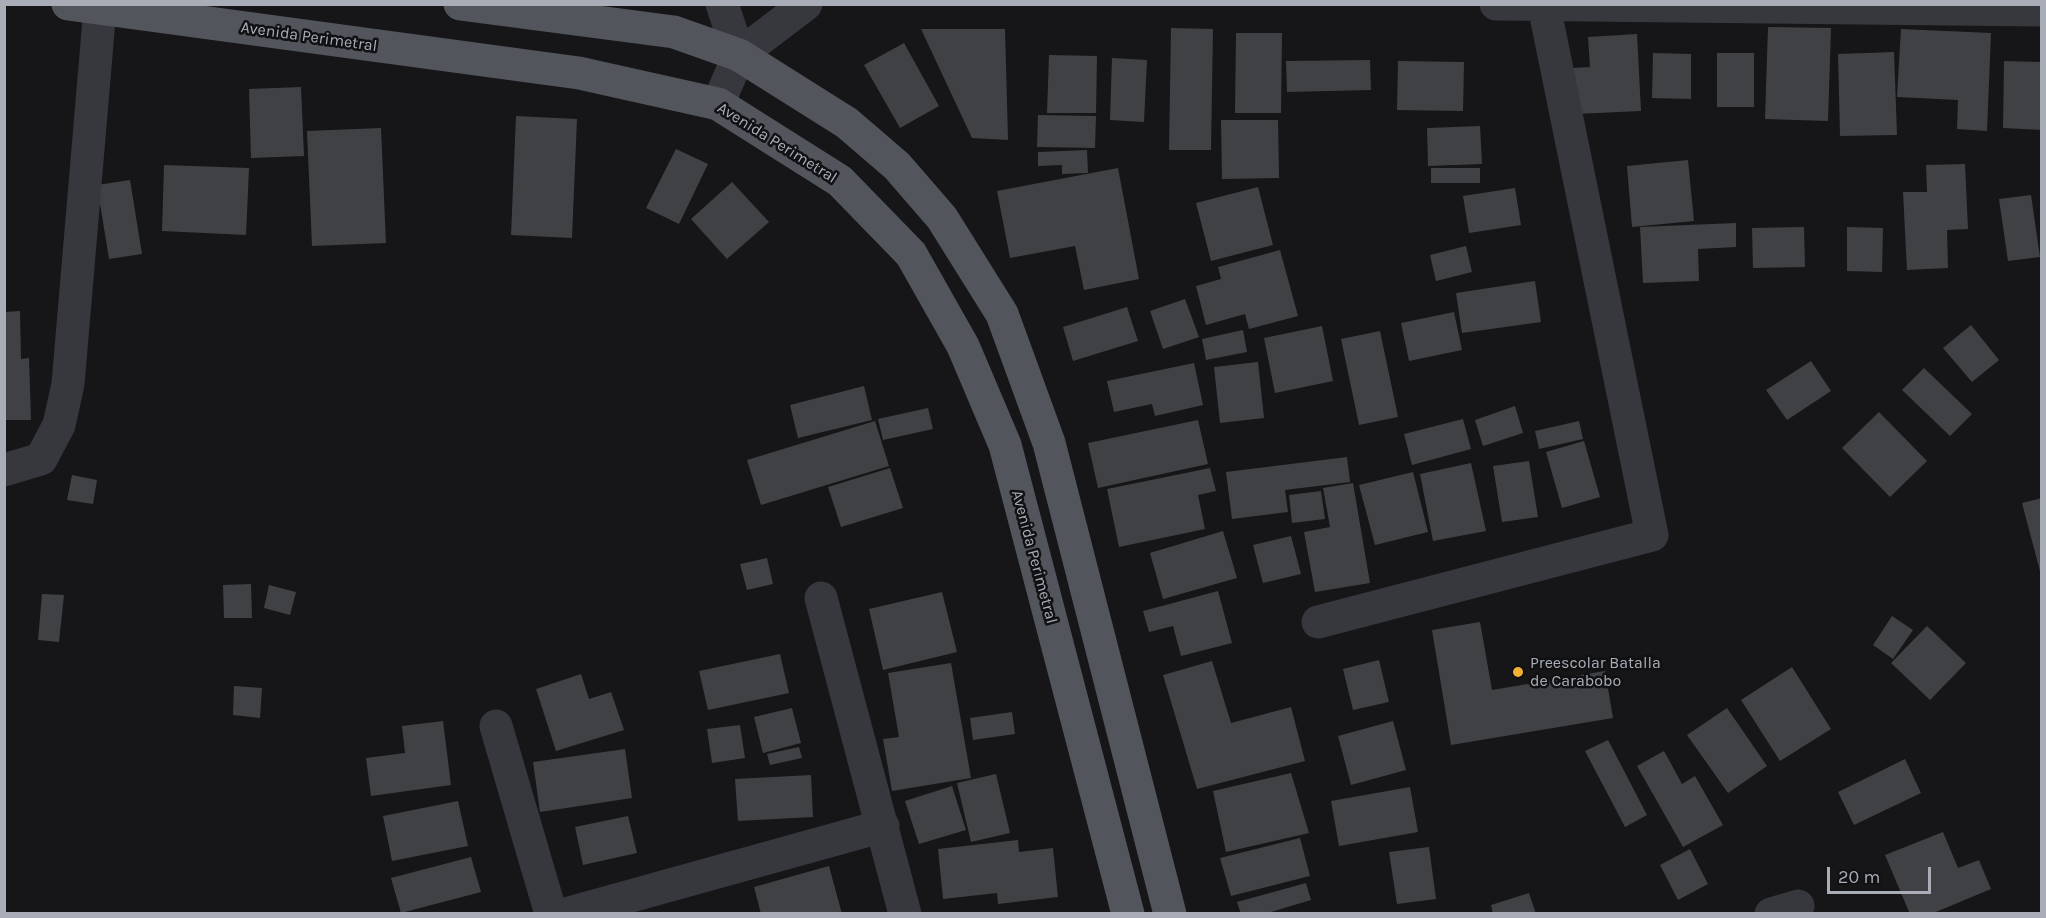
<!DOCTYPE html>
<style>
body{margin:0}
#map{position:relative;width:2046px;height:918px;overflow:hidden;background:#161618;font-family:Karla,sans-serif}
canvas{display:block}
.frame{position:absolute;inset:0;border:6px solid #a8adb8;pointer-events:none}
.scale{position:absolute;left:1827px;top:867px;width:104px;height:27px;box-sizing:border-box;border:3px solid #a8adb8;border-top:0;padding-left:8px;font-size:18px;line-height:21px;white-space:nowrap;color:#a8adb8;-webkit-text-stroke:4px #111113;paint-order:stroke}
</style>
<div id="map">
<canvas width="2046" height="918"></canvas>
<div class="frame"></div>
<div class="scale">20 m</div>
</div>
<script>
const context = document.querySelector('canvas').getContext('2d');
context.lineJoin = 'round';
function paint(path, color) {
  context.fillStyle = color;
  context.fill(path, 'evenodd');
}
function poly(rows) {
  const path = new Path2D();
  for (const r of rows) {
    path.moveTo(r[0], r[1]);
    for (let i = 2; i < r.length; i += 2) path.lineTo(r[i], r[i + 1]);
  }
  return path;
}
function trace(path, color, width, dash) {
  context.strokeStyle = color;
  context.lineWidth = width;
  context.lineCap = dash ? 'butt' : 'round';
  context.setLineDash(dash || []);
  context.stroke(path);
}
function label(font, color, halo, rows, align = 'center') {
  context.font = font + ' Karla,sans-serif';
  context.lineWidth = 5;
  context.setLineDash([]);
  context.textBaseline = 'middle';
  context.strokeStyle = halo;
  context.fillStyle = color;
  for (const [text, x, y, turn = 0] of rows) {
    context.save();
    context.translate(x, y);
    context.rotate((+turn || 0) * Math.PI / 180);
    context.textAlign = isNaN(turn) ? turn : align;
    if (halo) context.strokeText(text, 0, 0);
    context.fillText(text, 0, 0);
    context.restore();
  }
}
const building = poly([
 [1768,27,1831,28,1828,121,1765,119],
 [1171,28,1213,29,1211,150,1169,150],
 [921,29,1005,29,1008,140,972,138],
 [1901,29,1991,33,1987,131,1957,129,1958,100,1897,97],
 [1236,33,1282,33,1281,113,1235,113],
 [1637,34,1641,111,1575,114,1573,68,1590,67,1588,37],
 [904,43,939,106,900,128,864,65],
 [1894,52,1897,135,1840,136,1838,54],
 [1653,53,1691,54,1691,99,1652,98],
 [1717,53,1754,53,1754,107,1717,107],
 [1049,55,1097,56,1096,113,1047,113],
 [1112,58,1147,60,1144,122,1110,120],
 [1370,60,1371,90,1287,92,1286,61],
 [1398,61,1464,62,1463,111,1397,110],
 [2004,61,2042,62,2042,130,2003,128],
 [301,87,304,156,251,158,249,89],
 [1038,115,1096,116,1095,148,1037,147],
 [516,116,577,119,572,238,511,235],
 [1221,120,1278,120,1279,178,1222,179],
 [1480,126,1482,164,1428,166,1427,128],
 [381,128,386,243,312,246,307,131],
 [676,149,708,164,679,224,646,208],
 [1087,150,1088,173,1062,174,1062,165,1038,166,1038,152],
 [1688,160,1694,221,1632,227,1627,166],
 [1965,164,1968,229,1947,230,1948,268,1907,270,1903,192,1927,192,1926,165],
 [164,165,249,168,246,235,162,231],
 [1118,168,1139,279,1084,290,1075,246,1010,258,997,191],
 [1431,168,1480,168,1480,183,1431,183],
 [130,180,142,254,109,259,97,185],
 [732,182,769,222,727,259,691,219],
 [1258,187,1273,245,1211,261,1196,203],
 [1515,188,1521,225,1469,233,1463,196],
 [2031,195,2040,257,2008,261,1999,199],
 [1736,223,1736,247,1698,249,1699,281,1643,283,1640,227],
 [1804,227,1805,267,1753,268,1752,228],
 [1847,227,1883,228,1882,272,1847,271],
 [1466,246,1472,272,1436,281,1430,255],
 [1280,250,1298,316,1249,329,1245,314,1206,325,1196,286,1221,279,1218,267],
 [1535,281,1541,322,1462,333,1456,293],
 [1185,299,1199,337,1163,349,1150,311],
 [1127,307,1138,341,1073,361,1063,327],
 [20,311,21,359,29,358,31,420,4,420,4,312],
 [1454,312,1462,350,1409,361,1401,323],
 [1971,325,1999,360,1972,382,1943,348],
 [1322,326,1333,381,1275,393,1264,338],
 [1243,330,1247,352,1206,360,1202,339],
 [1380,331,1398,417,1359,425,1341,339],
 [1811,361,1831,391,1787,420,1766,390],
 [1258,362,1264,418,1220,423,1214,367],
 [1194,363,1203,405,1155,416,1152,404,1114,412,1107,381],
 [1924,368,1972,414,1950,436,1902,390],
 [864,386,872,420,798,438,790,405],
 [1515,406,1523,433,1483,446,1475,420],
 [928,408,933,429,883,440,878,419],
 [1879,412,1927,461,1890,497,1842,448],
 [1463,419,1471,449,1412,465,1404,434],
 [1198,420,1208,464,1098,488,1088,443],
 [875,421,889,466,761,505,747,460],
 [1579,421,1583,439,1539,449,1535,431],
 [1584,441,1600,497,1562,508,1546,452],
 [1347,457,1350,482,1285,490,1288,512,1232,519,1226,472],
 [1529,461,1538,517,1502,522,1493,466],
 [1471,463,1486,531,1433,541,1420,474],
 [890,468,903,508,841,527,828,487],
 [1210,468,1216,491,1198,495,1205,529,1119,547,1107,489],
 [1413,472,1428,532,1375,545,1359,485],
 [72,475,97,480,93,504,67,500],
 [1353,483,1370,583,1315,592,1304,532,1330,527,1323,488],
 [1321,491,1325,519,1292,523,1289,495],
 [2042,498,2042,575,2041,575,2022,503],
 [1223,531,1237,578,1163,599,1150,553],
 [1291,536,1301,574,1263,583,1253,545],
 [767,558,773,584,747,590,740,564],
 [251,584,252,618,224,618,223,585],
 [269,585,296,592,290,615,264,608],
 [1218,591,1232,643,1181,656,1173,626,1149,632,1143,611],
 [942,592,957,652,883,670,869,609],
 [42,594,64,595,59,642,38,640],
 [1892,616,1913,630,1893,659,1873,645],
 [1480,622,1492,690,1605,671,1613,718,1451,745,1432,630],
 [1927,626,1966,663,1930,700,1891,663],
 [780,654,789,693,708,710,699,671],
 [1379,660,1389,702,1353,710,1343,669],
 [1212,661,1231,723,1291,707,1305,761,1197,789,1163,675],
 [951,663,971,778,892,791,883,739,899,737,888,673],
 [1792,667,1831,729,1780,761,1741,700],
 [581,674,589,699,611,692,624,730,556,751,536,689],
 [234,686,262,688,260,718,233,715],
 [792,708,801,743,763,753,754,717],
 [1727,708,1767,766,1728,793,1687,735],
 [1012,712,1015,734,973,740,970,718],
 [443,721,451,785,371,796,366,758,405,753,402,726],
 [1393,721,1406,770,1351,785,1338,736],
 [740,725,745,758,712,763,707,729],
 [1608,740,1647,815,1625,827,1585,751],
 [799,747,802,758,770,765,767,754],
 [625,749,632,798,540,812,533,762],
 [1664,751,1682,784,1695,776,1723,825,1683,847,1637,766],
 [1905,759,1921,793,1854,825,1838,792],
 [1291,773,1309,833,1226,852,1213,791],
 [996,774,1010,833,971,842,957,783],
 [811,775,813,817,738,821,735,779],
 [952,786,966,830,919,844,905,801],
 [1410,787,1418,832,1339,846,1331,801],
 [458,801,468,846,392,861,383,816],
 [628,816,637,853,583,865,575,827],
 [1943,832,1958,868,1979,860,1991,889,1931,914,1910,914,1885,855],
 [1300,838,1310,876,1231,896,1220,858],
 [1018,840,1019,852,1053,848,1058,897,998,904,997,893,943,899,938,849],
 [1429,847,1436,899,1397,904,1389,852],
 [1690,849,1708,884,1678,900,1660,865],
 [471,857,481,892,401,913,391,878],
 [829,866,842,914,761,914,754,887],
 [1306,883,1311,900,1271,912,1271,914,1241,914,1237,902],
 [1529,893,1536,914,1493,914,1491,905]
]);
const minor = poly([
 [722,4,739,55],
 [1496,4,2042,10],
 [718,104,739,55,806,4],
 [4,470,41,459,59,425,68,384,100,8],
 [821,598,905,914],
 [1318,622,1652,535,1544,6],
 [496,726,551,914],
 [566,914,883,826],
 [1771,914,1798,906]
]);
const major = poly([
 [68,4,579,73,718,104,840,181,911,254,963,346,1005,445,1128,914],
 [460,4,674,32,739,55,847,123,897,166,942,218,1002,314,1049,443,1170,914]
]);
const markers = [
 [1518,672,6,"#f2b134"]
];
const streetNames = [
 ["Avenida Perimetral",309,37,8],
 ["Avenida Perimetral",777,143,32],
 ["Avenida Perimetral",1034,557,75]
];
const poiNames = [
 ["Preescolar Batalla",1530,663],
 ["de Carabobo",1530,681]
];
paint(building, '#404145');
trace(minor, '#37383d', 33);
trace(major, '#53555c', 33);
for (const [x, y, r, color] of markers) {
  const dot = new Path2D();
  dot.arc(x, y, r, 0, 2 * Math.PI);
  context.fillStyle = color;
  context.fill(dot);
  trace(dot, '#111113', 2);
}
label('16px', '#a8adb8', '#111113', streetNames);
label('16px', '#a8adb8', '#111113', poiNames, 'left');
</script>
